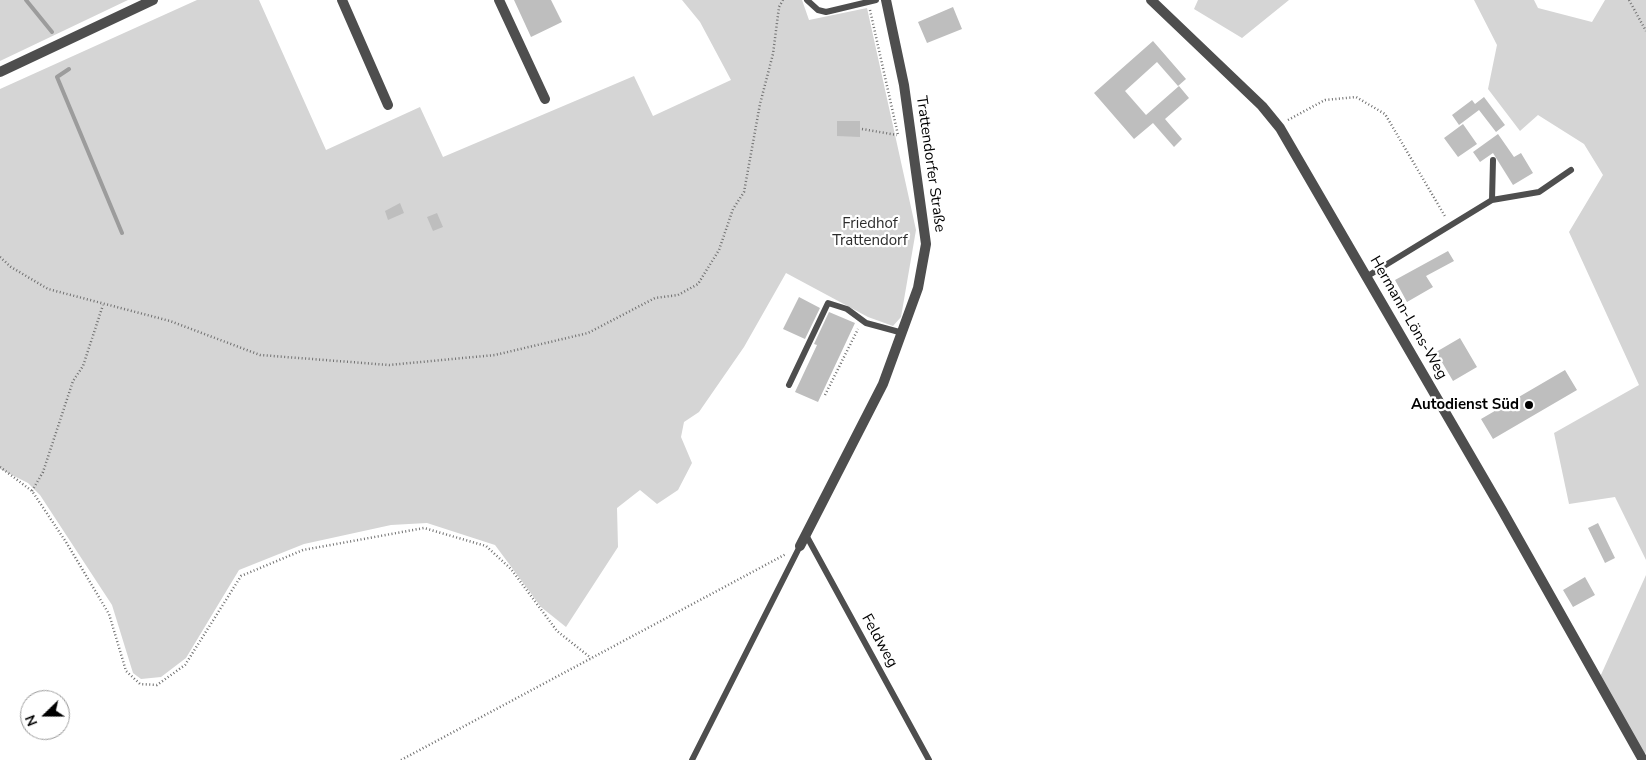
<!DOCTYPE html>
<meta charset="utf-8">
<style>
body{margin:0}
#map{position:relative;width:1646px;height:760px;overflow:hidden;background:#fff;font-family:"Nunito Sans",sans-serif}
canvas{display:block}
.north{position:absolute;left:20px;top:690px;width:50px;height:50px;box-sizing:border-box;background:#fff;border:1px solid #999;border-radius:50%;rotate:248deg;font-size:14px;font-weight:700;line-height:20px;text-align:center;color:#000}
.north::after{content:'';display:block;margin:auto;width:18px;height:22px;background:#000;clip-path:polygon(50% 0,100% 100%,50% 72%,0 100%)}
</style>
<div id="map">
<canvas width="1646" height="760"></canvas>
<div class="north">N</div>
</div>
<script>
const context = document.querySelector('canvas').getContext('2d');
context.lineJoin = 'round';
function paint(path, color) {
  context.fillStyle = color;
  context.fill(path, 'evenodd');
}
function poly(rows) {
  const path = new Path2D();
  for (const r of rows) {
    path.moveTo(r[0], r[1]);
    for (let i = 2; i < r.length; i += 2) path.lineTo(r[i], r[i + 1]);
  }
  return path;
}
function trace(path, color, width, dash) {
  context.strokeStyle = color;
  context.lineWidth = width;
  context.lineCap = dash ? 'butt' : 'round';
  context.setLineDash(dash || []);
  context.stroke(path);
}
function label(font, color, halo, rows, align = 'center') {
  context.font = font + ' "Nunito Sans",sans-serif';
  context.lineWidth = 4.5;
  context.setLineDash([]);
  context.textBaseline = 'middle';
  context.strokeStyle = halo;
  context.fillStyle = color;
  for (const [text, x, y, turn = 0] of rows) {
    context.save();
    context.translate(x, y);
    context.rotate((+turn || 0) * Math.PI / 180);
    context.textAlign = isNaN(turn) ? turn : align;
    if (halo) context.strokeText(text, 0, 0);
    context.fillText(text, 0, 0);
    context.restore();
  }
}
const green = poly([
 [0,0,128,0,0,61],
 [197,0,259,0,326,150,420,107,443,157,634,76,653,116,731,80,700,22,682,0,802,0,809,20,867,8,916,230,901,317,893,326,868,317,786,273,744,347,699,412,684,422,681,437,692,463,678,490,657,504,640,490,617,508,618,547,566,627,541,607,495,545,427,523,391,525,304,544,239,570,186,658,161,677,141,679,133,673,112,605,40,495,28,483,0,469,0,89],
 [1198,0,1289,0,1242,38,1194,9],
 [1474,0,1534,0,1538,8,1592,22,1605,0,1646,0,1646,560,1615,497,1569,504,1554,433,1639,385,1569,232,1603,175,1584,144,1538,115,1520,131,1488,89,1497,45],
 [1646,575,1646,751,1645,755,1600,677]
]);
const stream = poly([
 [26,0,52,32],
 [69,69,57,77,122,233]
]);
const building = poly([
 [514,0,551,0,562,22,531,37],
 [953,7,962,29,927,43,918,22],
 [1153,41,1186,79,1178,86,1157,62,1125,91,1146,115,1179,86,1189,98,1165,119,1182,139,1174,147,1153,123,1134,139,1094,93],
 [1484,97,1505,125,1496,132,1479,110,1459,125,1452,115,1472,100,1475,104],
 [837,121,860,121,860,137,837,136],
 [1463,124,1477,144,1458,157,1444,138],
 [1498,134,1514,157,1521,153,1533,173,1513,185,1493,153,1480,162,1473,152],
 [400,203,404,213,388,220,385,211],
 [437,213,443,227,433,231,427,217],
 [1448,251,1454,261,1426,276,1433,287,1407,302,1395,280],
 [799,297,820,308,805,339,783,329],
 [829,312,855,323,818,402,795,392,817,345,814,344],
 [1460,338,1477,367,1453,381,1436,352],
 [1565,370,1577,390,1493,439,1481,419],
 [1598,523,1615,558,1605,563,1588,528],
 [1585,577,1595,595,1573,607,1563,590]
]);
const path = poly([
 [1629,0,1646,31],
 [870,10,898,135],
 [1288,120,1325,100,1356,97,1385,114,1446,218],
 [862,129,897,135],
 [0,257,11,267,48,289,170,321,260,355,389,365,495,355,588,333,655,298,678,295,698,284,719,250,733,209,744,192,760,104,773,54,779,7,783,0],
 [825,395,858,329],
 [0,467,32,491,66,542,109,614,126,671,140,684,157,685,185,665,241,576,303,550,424,528,486,546,511,569,557,631,591,658],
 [32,491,43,472,73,381,83,366,103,305],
 [401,760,786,554]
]);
const service = poly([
 [807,0,818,10,826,12,876,0],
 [1492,200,1493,160],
 [1366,277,1492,200,1539,192,1571,170],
 [789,385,828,303,847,309,866,323,903,333],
 [806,535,929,760],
 [692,760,800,546]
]);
const minor = poly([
 [342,0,388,105],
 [499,0,545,99],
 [1151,0,1262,106,1280,128,1502,510,1643,760],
 [0,72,153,0],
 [800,546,883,384,918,288,926,244,904,85,886,0]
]);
const markers = [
 [1529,405,5,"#000"]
];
const streetNames = [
 ["Trattendorfer Straße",930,164,82],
 ["Hermann-Löns-Weg",1408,318,60],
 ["Feldweg",879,641,61]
];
const parkNames = [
 ["Friedhof",870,224],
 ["Trattendorf",870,241]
];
const poiNames = [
 ["Autodienst Süd",1519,405]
];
paint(green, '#d5d5d5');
trace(stream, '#9c9c9c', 4);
paint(building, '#bebebe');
trace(path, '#707070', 2.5, [1, 2.5]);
trace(service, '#4e4e4e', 6);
trace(minor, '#4e4e4e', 10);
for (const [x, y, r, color] of markers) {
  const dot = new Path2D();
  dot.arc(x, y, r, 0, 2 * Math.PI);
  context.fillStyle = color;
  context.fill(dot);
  trace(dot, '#fff', 2);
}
label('15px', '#000', '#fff', streetNames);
label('15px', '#2c2c2c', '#fff', parkNames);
label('bold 15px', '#000', '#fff', poiNames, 'right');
</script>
